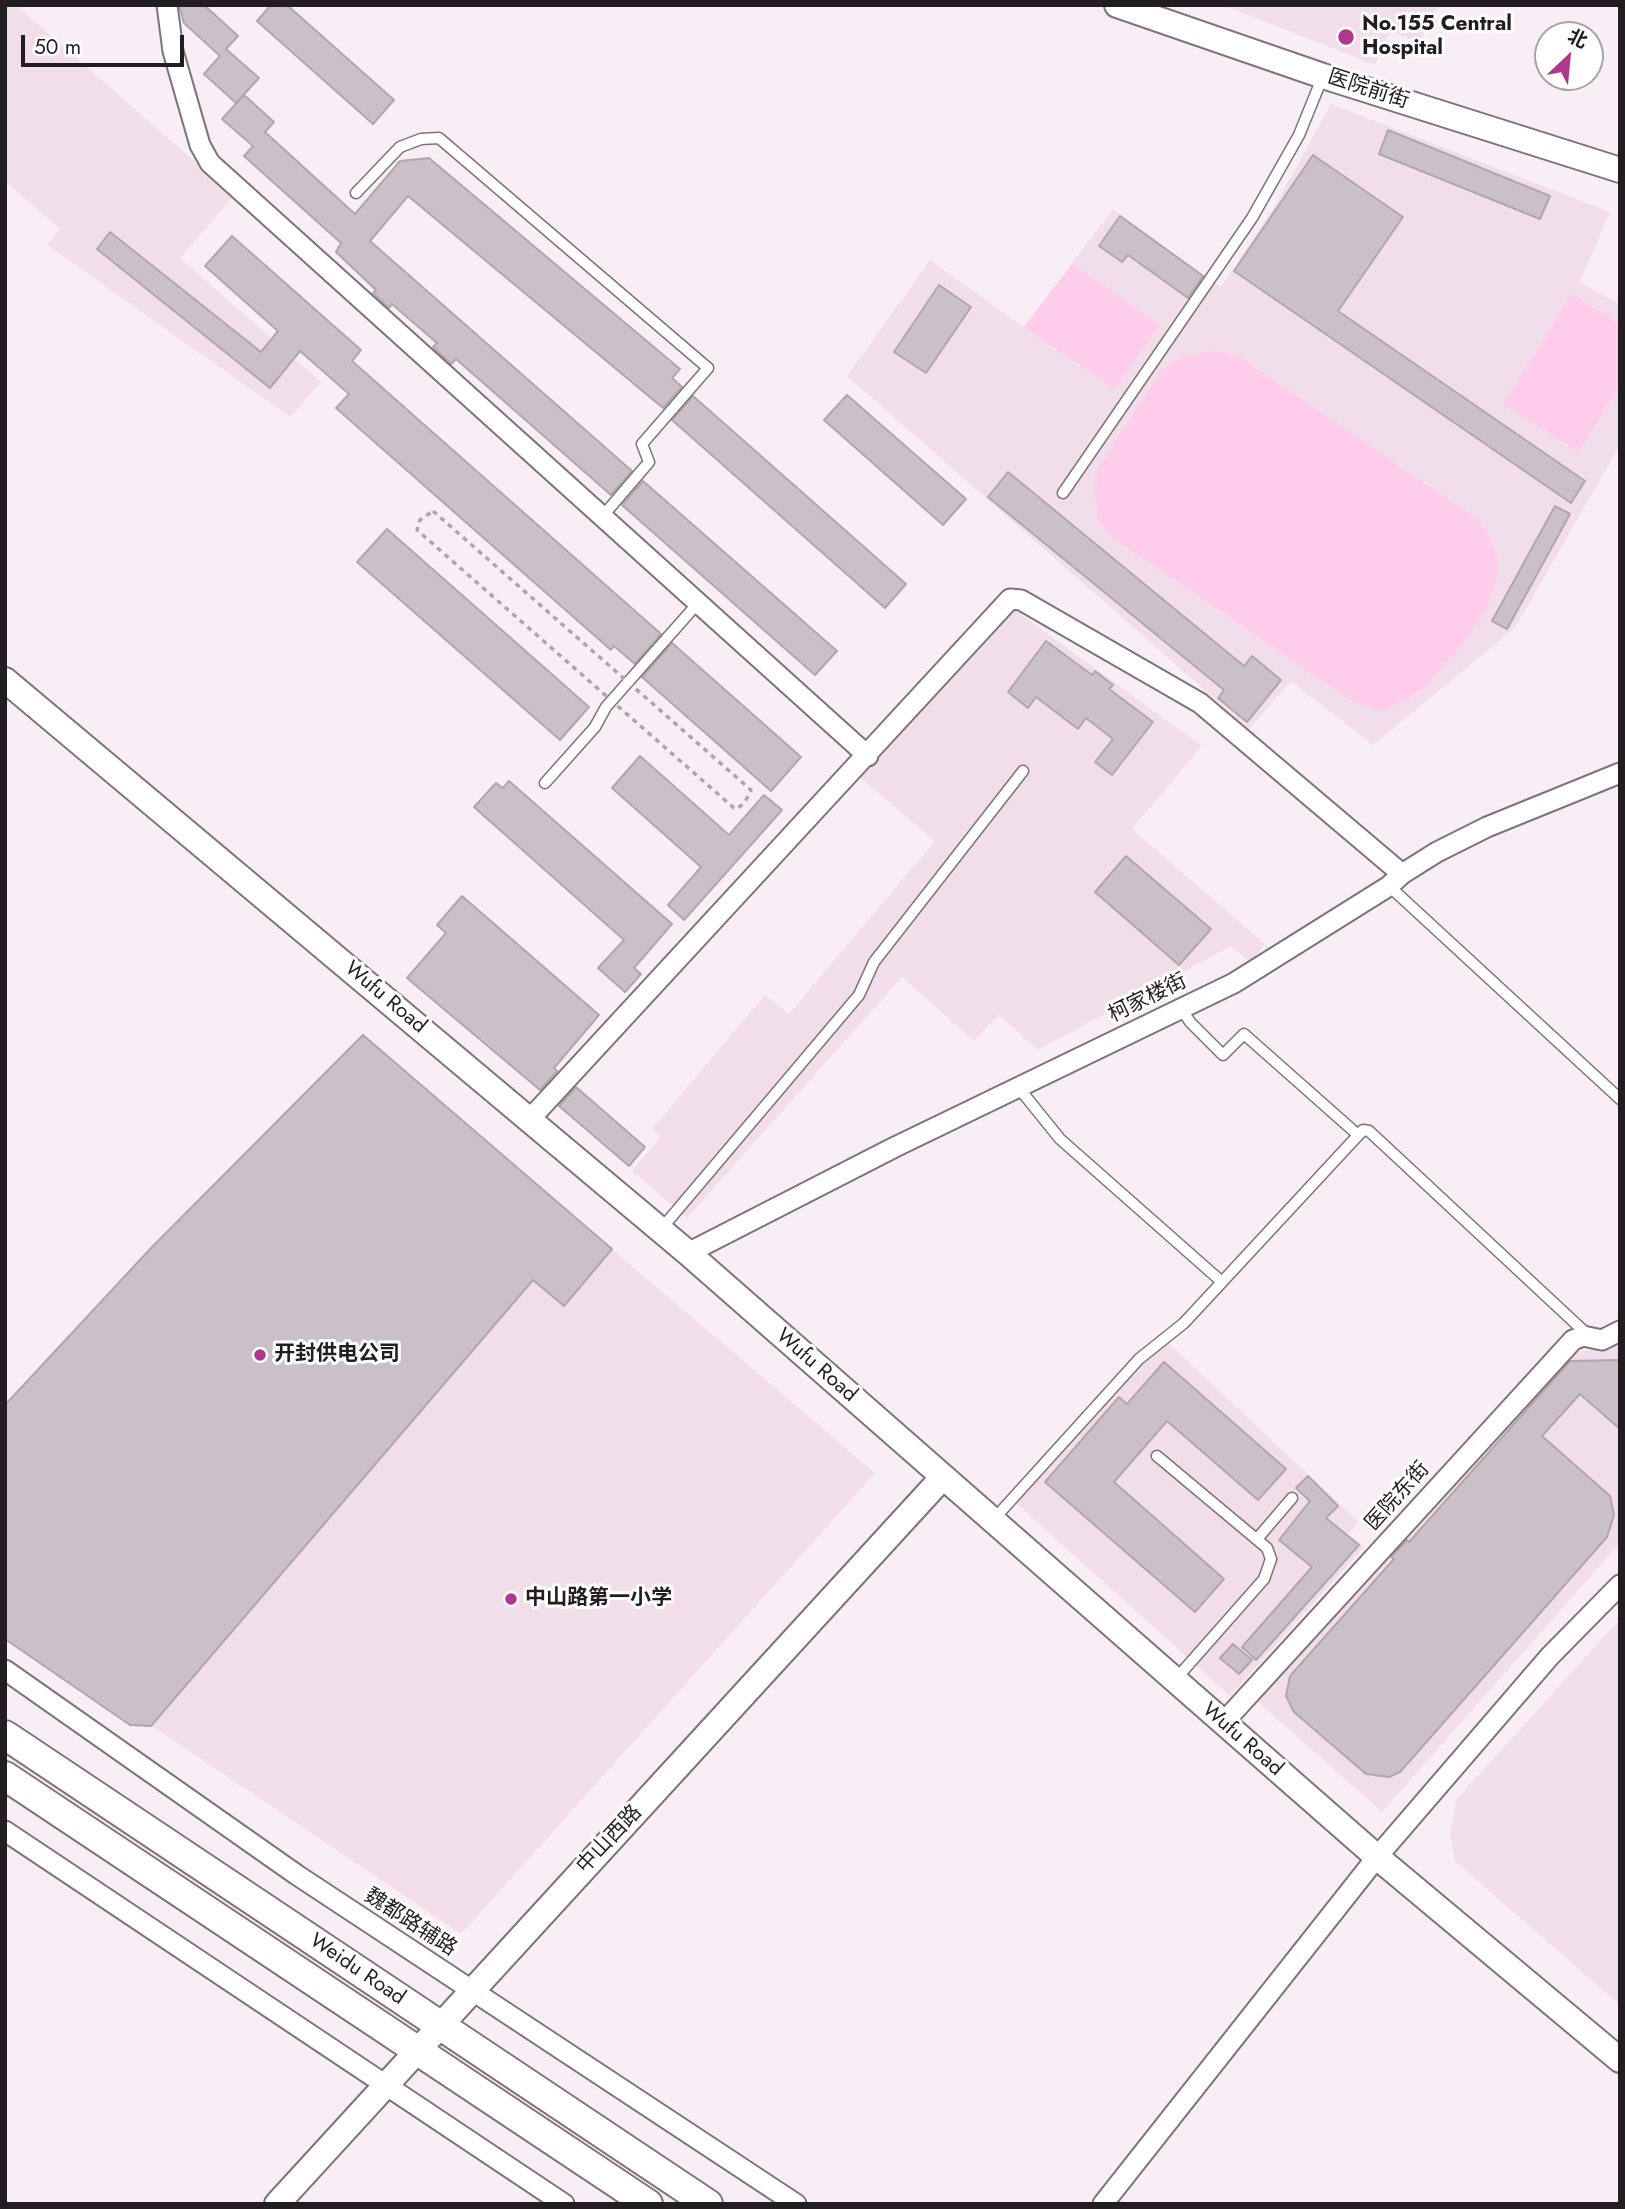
<!DOCTYPE html>
<meta charset="utf-8">
<style>
body{margin:0}
#map{position:relative;width:1625px;height:2209px;overflow:hidden;background:#faeef6;font-family:Jost,"Noto Sans SC",sans-serif}
canvas{display:block}
.frame{position:absolute;inset:0;border:7px solid #211d20;pointer-events:none}
.north{position:absolute;left:1534px;top:21px;width:70px;height:70px;box-sizing:border-box;background:#fff;border:2px solid #a6a5a6;border-radius:50%;rotate:26deg;font-size:19px;font-weight:700;line-height:28px;text-align:center;color:#211d20}
.north::after{content:'';display:block;margin:auto;width:24px;height:32px;background:#af388f;clip-path:polygon(50% 0,100% 100%,50% 72%,0 100%)}
.scale{position:absolute;left:21px;top:35px;width:163px;height:32px;box-sizing:border-box;border:4px solid #211d20;border-top:0;padding-left:9px;font-size:21px;line-height:24px;white-space:nowrap;color:#211d20;-webkit-text-stroke:5px #fff;paint-order:stroke}
</style>
<div id="map">
<canvas width="1625" height="2209"></canvas>
<div class="frame"></div>
<div class="north">北</div>
<div class="scale">50 m</div>
</div>
<script>
const context = document.querySelector('canvas').getContext('2d');
context.lineJoin = 'round';
function paint(path, color) {
  context.fillStyle = color;
  context.fill(path, 'evenodd');
}
function poly(rows) {
  const path = new Path2D();
  for (const r of rows) {
    path.moveTo(r[0], r[1]);
    for (let i = 2; i < r.length; i += 2) path.lineTo(r[i], r[i + 1]);
  }
  return path;
}
function trace(path, color, width, dash) {
  context.strokeStyle = color;
  context.lineWidth = width;
  context.lineCap = dash ? 'butt' : 'round';
  context.setLineDash(dash || []);
  context.stroke(path);
}
function label(font, color, halo, rows, align = 'center') {
  context.font = font + ' Jost,"Noto Sans SC",sans-serif';
  context.lineWidth = 6;
  context.setLineDash([]);
  context.textBaseline = 'middle';
  context.strokeStyle = halo;
  context.fillStyle = color;
  for (const [text, x, y, turn = 0] of rows) {
    context.save();
    context.translate(x, y);
    context.rotate((+turn || 0) * Math.PI / 180);
    context.textAlign = isNaN(turn) ? turn : align;
    if (halo) context.strokeText(text, 0, 0);
    context.fillText(text, 0, 0);
    context.restore();
  }
}
const built = poly([
 [5,5,16,5,234,196,180,258,321,382,290,417,47,245,60,229,5,181],
 [1222,5,1437,5,1420,43,1391,31,1375,65],
 [1331,104,1610,212,1580,282,1620,304,1620,445,1515,628,1373,745,1291,681,1249,729,847,376,930,260,1024,327,1113,209,1221,287,1276,204],
 [1012,608,1202,746,1132,829,1265,944,1250,962,1231,946,1038,1050,999,1015,974,1041,902,977,687,1218,632,1171,661,1137,652,1129,765,995,789,1014,935,841,856,774],
 [612,1249,875,1473,461,1934,152,1726,533,1280,564,1305],
 [1620,1339,1620,1543,1382,1812,1257,1701,1565,1353,1611,1348],
 [1167,1342,1359,1522,1348,1534,1364,1547,1230,1696,1016,1503,1141,1363],
 [1620,1619,1620,2005,1455,1861,1450,1834,1456,1800]
]);
const green = poly([
 [1072,264,1160,325,1114,389,1024,327],
 [1572,294,1620,324,1620,386,1578,452,1503,404],
 [1215,351,1238,355,1477,519,1491,539,1499,565,1495,586,1484,612,1463,643,1425,688,1392,707,1380,711,1352,701,1113,538,1098,521,1094,482,1099,466,1163,369,1183,357]
]);
const building = poly([
 [179,5,204,5,238,36,226,49,259,78,236,103,204,74,220,56,184,23,179,5],
 [271,5,287,5,394,100,373,124,257,21,271,5],
 [244,95,274,122,265,132,355,214,400,161,429,158,680,369,672,378,682,387,663,408,408,196,370,241,632,471,611,495,456,359,451,364,433,347,437,343,392,304,389,308,373,293,376,290,336,252,341,243,244,156,253,146,222,119,244,95],
 [1388,130,1550,196,1540,219,1379,154,1388,130],
 [1313,155,1403,217,1338,311,1585,481,1571,503,1234,271,1313,155],
 [1120,216,1203,276,1188,298,1128,255,1122,262,1099,246,1120,216],
 [110,232,261,352,278,331,205,266,232,236,361,350,352,361,661,634,635,664,614,646,611,650,336,408,349,394,300,351,270,388,97,249,110,232],
 [939,285,971,307,926,373,894,352,939,285],
 [847,395,966,499,943,525,824,420,847,395],
 [693,396,906,584,885,608,672,420,693,396],
 [1008,472,1244,666,1252,656,1281,680,1247,722,1218,698,1224,690,988,497,1008,472],
 [643,481,837,651,815,675,622,505,643,481],
 [1555,506,1570,514,1507,629,1492,621,1555,506],
 [387,529,589,707,560,740,357,562,387,529],
 [1046,641,1092,675,1095,671,1113,685,1109,689,1153,722,1112,775,1095,762,1113,739,1086,718,1078,729,1036,697,1028,708,1008,692,1046,641],
 [672,643,801,757,771,791,642,677,672,643],
 [640,756,729,835,764,795,782,810,684,920,668,905,701,867,612,788,640,756],
 [509,781,672,924,634,968,641,974,625,992,598,968,624,940,474,807,496,783,503,788,509,781],
 [1126,856,1211,929,1179,965,1095,892,1126,856],
 [462,896,599,1015,554,1068,557,1071,540,1090,407,978,446,933,437,925,462,896],
 [363,1035,612,1249,564,1306,533,1280,151,1726,130,1725,5,1639,5,1405,151,1248,363,1035],
 [576,1087,645,1147,629,1166,559,1106,576,1087],
 [1620,1360,1620,1429,1580,1394,1542,1436,1610,1496,1614,1515,1607,1537,1400,1772,1389,1777,1366,1774,1294,1712,1286,1696,1290,1676,1394,1559,1391,1557,1407,1540,1409,1542,1570,1361,1620,1360],
 [1164,1362,1286,1469,1258,1500,1167,1421,1114,1482,1224,1579,1195,1612,1045,1482,1119,1397,1127,1404,1164,1362],
 [1308,1476,1338,1506,1326,1518,1359,1545,1256,1660,1242,1647,1312,1567,1279,1540,1310,1501,1296,1488,1308,1476],
 [1233,1644,1252,1660,1239,1674,1220,1658,1233,1644]
]);
const path = poly([
 [433,511,751,790,745,802,737,809,734,808,417,530,420,520,433,511]
]);
const service = poly([
 [356,193,400,147,421,139,439,138,708,368,642,444,649,462,602,517],
 [1063,493,1252,218,1299,135,1323,76],
 [545,783,595,727,606,707,698,603],
 [1389,886,1620,1099],
 [1181,1008,1190,1022,1223,1055,1244,1034,1357,1134],
 [1018,1087,1060,1139,1222,1282],
 [662,1228,859,995,874,962,1023,771],
 [1157,1456,1267,1548,1271,1559,1264,1579,1175,1680],
 [994,1519,1139,1359,1184,1323,1363,1130,1369,1131,1588,1335],
 [1257,1539,1292,1498]
]);
const minor = poly([
 [167,5,173,51,200,145,210,163,868,756],
 [530,1119,1010,599,1021,600,1200,703,1402,874],
 [688,1253,895,1147,1234,983,1389,886,1402,874,1437,852,1487,827,1620,773],
 [5,1670,297,1875,796,2204],
 [1223,1723,1573,1340,1583,1336,1602,1340,1620,1331],
 [5,1831,564,2204],
 [1103,2204,1377,1857,1550,1656,1620,1585]
]);
const tertiary = poly([
 [1117,5,1323,76,1620,170],
 [5,680,688,1253,1377,1857,1620,2060],
 [277,2204,943,1477]
]);
const secondary = poly([
 [5,1735,708,2204],
 [5,1776,648,2204]
]);
const markers = [
 [1346,37,9,"#af388f"],
 [260,1355,7,"#af388f"],
 [511,1599,7,"#af388f"]
];
const poiNames = [
 ["No.155 Central",1362,25],
 ["Hospital",1362,49],
 ["开封供电公司",274,1355],
 ["中山路第一小学",525,1599]
];
const streetNames = [
 ["医院前街",1368,90,18],
 ["Wufu Road",385,998,40],
 ["柯家楼街",1148,999,-26],
 ["Wufu Road",816,1366,41],
 ["医院东街",1398,1497,-48],
 ["Wufu Road",1242,1740,41],
 ["中山西路",610,1840,-47],
 ["魏都路辅路",410,1923,33],
 ["Weidu Road",357,1970,34]
];
paint(built, '#f1deea');
paint(green, '#ffcdec');
paint(building, '#cbc0c7');
trace(building, '#b1a6ac', 2);
trace(service, '#7d7379', 13);
trace(minor, '#7d7379', 23);
trace(tertiary, '#7d7379', 28);
trace(secondary, '#7d7379', 32);
trace(path, '#aea5ab', 3.5, [5, 5]);
trace(service, '#fff', 10);
trace(minor, '#fff', 19);
trace(tertiary, '#fff', 24);
trace(secondary, '#fff', 28);
for (const [x, y, r, color] of markers) {
  const dot = new Path2D();
  dot.arc(x, y, r, 0, 2 * Math.PI);
  context.fillStyle = color;
  context.fill(dot);
  trace(dot, '#fff', 2.5);
}
label('bold 21px', '#211d20', '#fff', poiNames, 'left');
label('21px', '#211d20', '#fff', streetNames);
</script>
